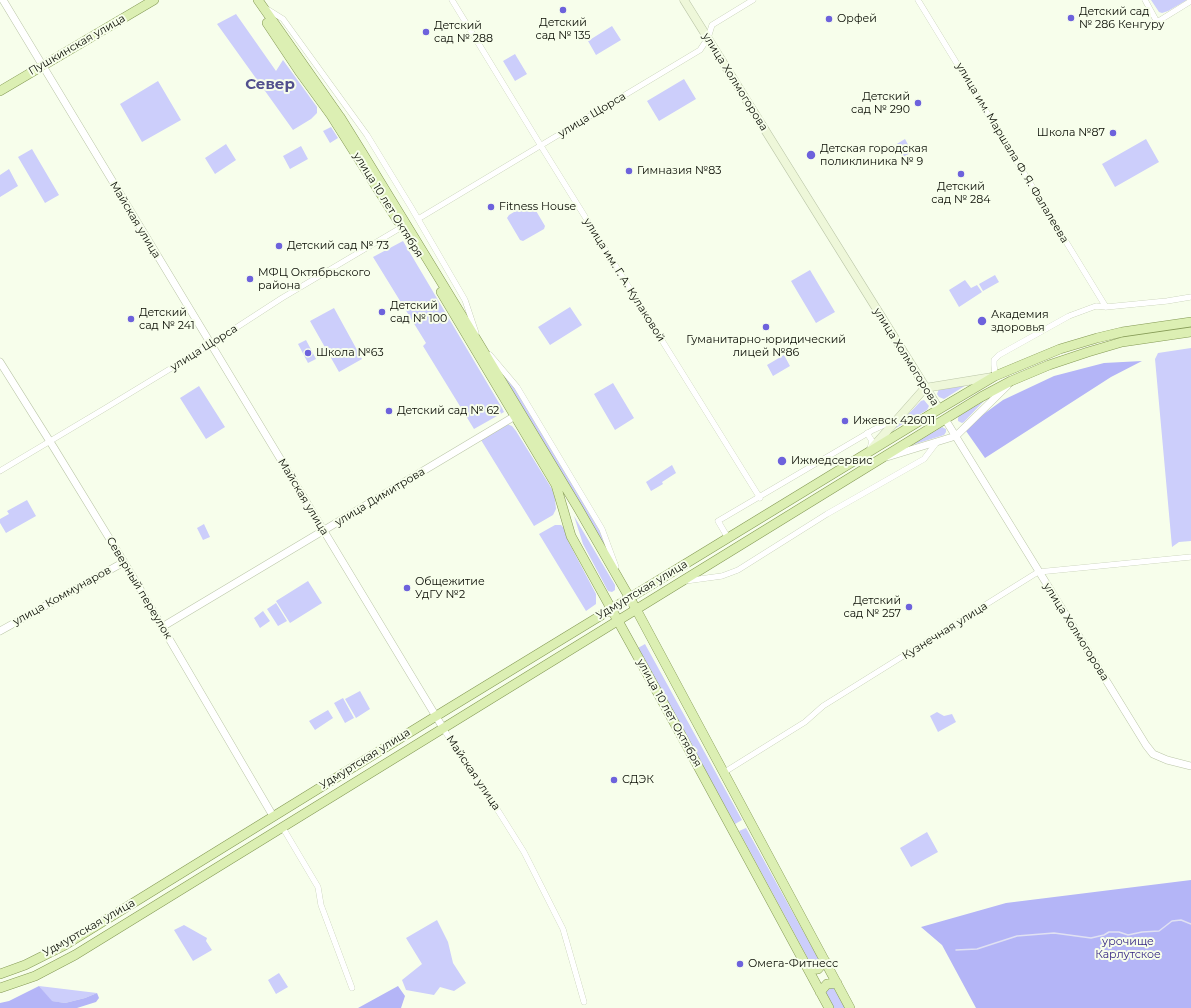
<!DOCTYPE html>
<meta charset="utf-8">
<style>
body{margin:0}
canvas{display:block;background:#f7feeb}
</style>
<canvas width="1191" height="1008"></canvas>
<script>
const context = document.querySelector('canvas').getContext('2d');
context.lineJoin = 'round';
function paint(path, color) {
  context.fillStyle = color;
  context.fill(path, 'evenodd');
}
function poly(rows) {
  const path = new Path2D();
  for (const r of rows) {
    path.moveTo(r[0], r[1]);
    for (let i = 2; i < r.length; i += 2) path.lineTo(r[i], r[i + 1]);
  }
  return path;
}
function trace(path, color, width, dash) {
  context.strokeStyle = color;
  context.lineWidth = width;
  context.lineCap = dash ? 'butt' : 'round';
  context.setLineDash(dash || []);
  context.stroke(path);
}
function label(font, color, halo, rows, align = 'center') {
  context.font = font + ' Montserrat,sans-serif';
  context.lineWidth = 4;
  context.setLineDash([]);
  context.textBaseline = 'middle';
  context.strokeStyle = halo;
  context.fillStyle = color;
  for (const [text, x, y, turn = 0] of rows) {
    context.save();
    context.translate(x, y);
    context.rotate((+turn || 0) * Math.PI / 180);
    context.textAlign = isNaN(turn) ? turn : align;
    if (halo) context.strokeText(text, 0, 0);
    context.fillText(text, 0, 0);
    context.restore();
  }
}
const green = poly([
 [1151,0,1187,0,1168,11,1162,13,1159,12],
 [236,14,276,71,283,60,317,107,317,113,311,119,293,130,217,24],
 [612,26,621,40,596,55,588,41],
 [515,54,527,74,515,81,503,61],
 [684,79,696,99,659,121,647,101],
 [158,81,181,120,142,142,120,104],
 [331,127,338,138,330,143,323,131],
 [905,139,912,152,903,157,895,145],
 [1146,139,1159,162,1115,187,1102,164],
 [226,144,236,160,215,174,205,158],
 [301,146,308,159,290,169,283,156],
 [32,149,59,195,45,203,18,157],
 [9,169,18,186,0,197,0,175],
 [529,203,532,204,545,226,544,229,523,241,520,240,507,218,509,215],
 [403,241,502,408,504,412,474,429,423,346,426,343,373,257],
 [810,270,835,312,816,323,791,281],
 [995,275,999,282,983,291,979,284],
 [965,280,971,288,977,285,982,292,959,307,949,290],
 [570,307,582,325,550,345,538,327],
 [334,308,362,359,339,372,310,321],
 [306,340,316,359,308,363,298,344],
 [1191,348,1191,541,1179,542,1172,547,1155,359,1158,353],
 [784,355,790,366,773,376,767,365],
 [497,366,516,390,603,533,607,551],
 [971,382,944,399,939,397,937,394,939,389],
 [613,383,634,418,615,430,594,394],
 [199,386,225,427,206,439,180,398],
 [924,400,929,406,927,410,894,429,921,401],
 [984,401,964,422,962,423,958,421,958,418,959,416],
 [507,424,512,426,516,431,552,489,555,499,556,509,553,515,534,526,481,440],
 [942,427,946,429,946,432,944,435,912,445],
 [672,465,676,473,662,482,663,484,651,491,646,482],
 [27,500,36,516,6,533,0,523,0,519,9,514,7,511],
 [574,516,615,585,615,590,612,592,608,591,583,544],
 [204,524,210,537,203,540,197,528],
 [555,525,561,525,564,528,568,541,596,594,596,604,586,611,539,534],
 [308,581,322,603,290,623,276,601],
 [276,603,287,621,278,626,267,609],
 [263,611,270,621,260,628,254,618],
 [645,644,742,820,735,824,638,648],
 [360,691,370,709,356,718,345,699],
 [343,698,354,718,345,723,334,703],
 [328,710,333,718,315,730,309,721],
 [937,712,944,716,952,714,956,722,938,732,930,716],
 [746,828,819,960,811,964,739,831],
 [927,832,938,852,911,867,900,848],
 [437,920,448,942,453,963,466,983,454,991,440,987,434,995,406,990,402,980,422,964,406,938],
 [184,925,207,938,206,941,212,950,193,961,174,930],
 [279,973,288,987,276,994,268,980],
 [39,986,97,993,85,998,65,1003,51,1001],
 [833,987,845,1008,834,1008,825,991]
]);
const forest = poly([
 [1142,361,1111,377,985,458,966,431,981,416,1003,400,1054,376,1104,363],
 [1191,880,1191,1008,976,1008,942,945,921,927,1006,903],
 [39,986,52,1001,65,1003,85,998,97,993,99,998,96,1002,77,1008,0,1008,0,1003,9,1001],
 [398,986,405,996,401,1008,358,1008]
]);
const stream = poly([
 [956,950,977,949,1017,936,1054,933,1091,938,1104,935,1109,932,1119,932,1128,935,1142,932,1159,931,1172,921,1181,920,1191,924]
]);
const minor = poly([
 [452,0,541,146,760,498],
 [918,0,1106,307],
 [1145,0,1157,22,1191,1],
 [267,9,283,19,367,135,411,207,465,300,476,333],
 [418,219,700,50,708,38,712,25,753,0],
 [490,355,517,387,602,529,616,567],
 [995,376,994,365,994,360,999,355,1069,316,1096,306,1106,307,1167,301,1191,297],
 [867,433,872,441,870,449],
 [0,471,104,409,211,344,282,298,407,224],
 [728,538,718,521,873,430,897,419],
 [685,581,722,576,738,570,827,514,924,459,937,442],
 [443,728,460,755,487,793,524,852,563,929,584,1002],
 [723,773,805,722,823,706,1038,572,1191,557],
 [283,828,318,887,321,905,352,988]
]);
const tertiary = poly([
 [3,0,443,728],
 [0,362,54,448,130,572,273,816],
 [945,419,1146,745,1153,754,1167,760,1191,766],
 [887,457,956,436,1007,386],
 [162,627,515,416],
 [0,631,124,562]
]);
const secondary = poly([
 [684,0,939,409],
 [872,448,925,388,992,377]
]);
const primary = poly([
 [258,0,340,117,363,154,478,342,578,508,636,609,850,1008],
 [267,23,299,71,331,115,398,221],
 [0,91,154,0],
 [441,292,556,485,571,536,680,733,829,1008],
 [809,970,818,969,825,961],
 [0,974,25,965,65,945,446,710,931,414,995,376,1060,349,1097,338,1122,332,1191,322],
 [0,988,35,976,75,955,981,397,1011,381,1049,365,1088,352,1122,342,1191,332],
 [820,992,827,984,837,983]
]);
const markers = [
 [563,10,4,"#6d62dc"],
 [1071,18,4,"#6d62dc"],
 [829,19,4,"#6d62dc"],
 [426,32,4,"#6d62dc"],
 [918,103,4,"#6d62dc"],
 [1113,133,4,"#6d62dc"],
 [811,155,5,"#6d62dc"],
 [629,171,4,"#6d62dc"],
 [961,174,4,"#6d62dc"],
 [491,207,4,"#6d62dc"],
 [279,246,4,"#6d62dc"],
 [250,279,4,"#6d62dc"],
 [382,312,4,"#6d62dc"],
 [131,319,4,"#6d62dc"],
 [982,321,5,"#6d62dc"],
 [766,327,4,"#6d62dc"],
 [308,353,4,"#6d62dc"],
 [389,411,4,"#6d62dc"],
 [845,421,4,"#6d62dc"],
 [782,461,5,"#6d62dc"],
 [407,588,4,"#6d62dc"],
 [909,607,4,"#6d62dc"],
 [614,780,4,"#6d62dc"],
 [740,964,4,"#6d62dc"]
];
const poiNames = [
 ["Детский сад",1079,12],
 ["№ 286 Кенгуру",1079,25],
 ["Орфей",837,19],
 ["Детский",563,23,"center"],
 ["сад № 135",563,36,"center"],
 ["Детский",434,26],
 ["сад № 288",434,39],
 ["Детский",910,97,"right"],
 ["сад № 290",910,110,"right"],
 ["Школа №87",1105,133,"right"],
 ["Детская городская",820,149],
 ["поликлиника № 9",820,162],
 ["Гимназия №83",637,171],
 ["Детский",961,187,"center"],
 ["сад № 284",961,200,"center"],
 ["Fitness House",499,207],
 ["Детский сад № 73",287,246],
 ["МФЦ Октябрьского",258,273],
 ["района",258,286],
 ["Детский",390,306],
 ["сад № 100",390,319],
 ["Детский",139,313],
 ["сад № 241",139,326],
 ["Академия",991,315],
 ["здоровья",991,328],
 ["Гуманитарно-юридический",766,340,"center"],
 ["лицей №86",766,353,"center"],
 ["Школа №63",316,353],
 ["Детский сад № 62",397,411],
 ["Ижевск 426011",853,421],
 ["Ижмедсервис",791,461],
 ["Общежитие",415,582],
 ["УдГУ №2",415,595],
 ["Детский",901,601,"right"],
 ["сад № 257",901,614,"right"],
 ["СДЭК",622,780],
 ["Омега-Фитнесс",748,964]
];
const streetNames = [
 ["Пушкинская улица",77,45,-30],
 ["улица Холмогорова",735,82,58],
 ["улица Щорса",592,115,-31],
 ["улица им. Маршала Ф. Я. Фалалеева",1012,153,59],
 ["улица 10 лет Октября",388,205,58],
 ["Майская улица",135,220,59],
 ["улица им. Г. А. Кулаковой",624,280,58],
 ["улица Щорса",204,348,-32],
 ["улица Холмогорова",906,357,58],
 ["Майская улица",303,497,59],
 ["улица Димитрова",380,497,-31],
 ["Северный переулок",139,588,59],
 ["Удмуртская улица",642,590,-31],
 ["улица Коммунаров",62,596,-29],
 ["Кузнечная улица",945,631,-32],
 ["улица Холмогорова",1076,632,58],
 ["улица 10 лет Октября",669,713,61],
 ["Удмуртская улица",365,759,-32],
 ["Майская улица",473,773,56],
 ["Удмуртская улица",89,928,-30]
];
const parkNames = [
 ["урочище",1128,942],
 ["Карлутское",1128,955]
];
const districtNames = [
 ["Север",270,85]
];
paint(green, '#cccefb');
paint(forest, '#b4b5f7');
trace(stream, '#e0e1f2', 1.5);
trace(minor, '#bbc6a8', 6);
trace(tertiary, '#bbc6a8', 8);
trace(secondary, '#bbc6a8', 9);
trace(primary, '#849955', 10);
trace(minor, '#fff', 5.5);
trace(tertiary, '#fff', 7);
trace(secondary, '#eef7d9', 8);
trace(primary, '#dcefb3', 9);
for (const [x, y, r, color] of markers) {
  const dot = new Path2D();
  dot.arc(x, y, r, 0, 2 * Math.PI);
  context.fillStyle = color;
  context.fill(dot);
  trace(dot, '#f7feeb', 1.5);
}
label('11px', '#0a0d04', '#f7feeb', poiNames, 'left');
label('11px', '#0a0d04', '#f7feeb', streetNames);
label('11px', '#362784', '#f7feeb', parkNames);
label('bold 15px', '#514f8d', '#f7feeb', districtNames);
</script>
